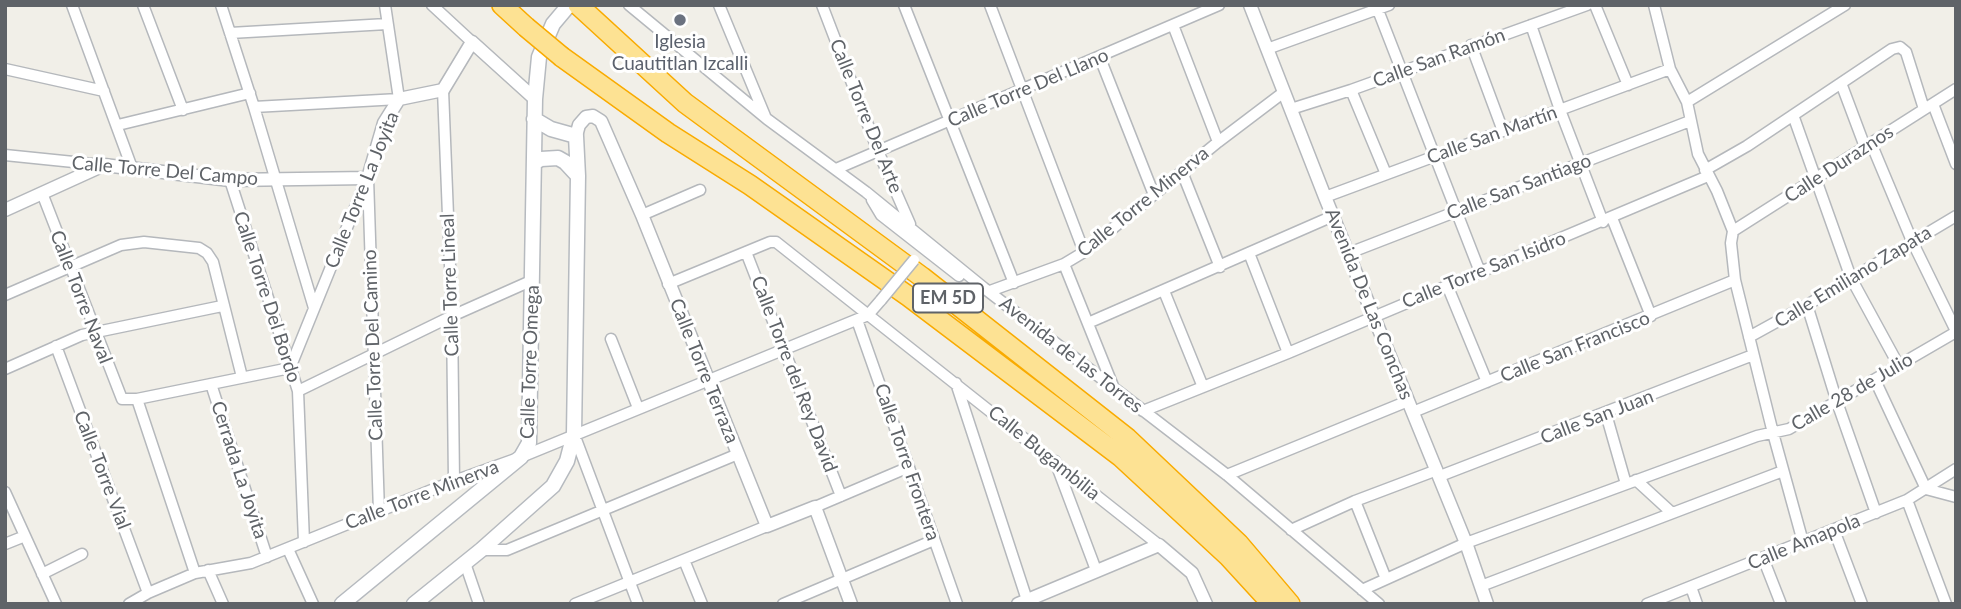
<!DOCTYPE html>
<meta charset="utf-8">
<style>
body{margin:0}
#map{position:relative;width:1961px;height:609px;overflow:hidden;background:#f1efe8;font-family:Lato,sans-serif}
canvas{display:block}
.frame{position:absolute;inset:0;border:7px solid #5f6368;pointer-events:none}
</style>
<div id="map">
<canvas width="1961" height="609"></canvas>
<div class="frame"></div>
</div>
<script>
const context = document.querySelector('canvas').getContext('2d');
context.lineJoin = 'round';
function poly(rows) {
  const path = new Path2D();
  for (const r of rows) {
    path.moveTo(r[0], r[1]);
    for (let i = 2; i < r.length; i += 2) path.lineTo(r[i], r[i + 1]);
  }
  return path;
}
function trace(path, color, width, dash) {
  context.strokeStyle = color;
  context.lineWidth = width;
  context.lineCap = dash ? 'butt' : 'round';
  context.setLineDash(dash || []);
  context.stroke(path);
}
function label(font, color, halo, rows, align = 'center') {
  context.font = font + ' Lato,sans-serif';
  context.lineWidth = 6;
  context.setLineDash([]);
  context.textBaseline = 'middle';
  context.strokeStyle = halo;
  context.fillStyle = color;
  for (const [text, x, y, turn = 0] of rows) {
    context.save();
    context.translate(x, y);
    context.rotate((+turn || 0) * Math.PI / 180);
    context.textAlign = isNaN(turn) ? turn : align;
    if (halo) context.strokeText(text, 0, 0);
    context.fillText(text, 0, 0);
    context.restore();
  }
}
const minor = poly([
 [72,5,132,168],
 [143,5,183,110],
 [221,5,254,107,314,308],
 [432,5,472,42],
 [629,5,767,119,866,192,984,288,1227,475,1379,604],
 [719,5,765,116],
 [822,5,878,151,910,224],
 [904,5,1014,283],
 [990,5,1084,252],
 [1376,5,1480,272],
 [1595,5,1628,85],
 [1654,5,1670,69],
 [1173,25,1218,142],
 [1531,25,1560,110,1603,222],
 [230,33,387,24],
 [1471,45,1503,131],
 [1267,49,1389,5],
 [1100,58,1154,195],
 [5,69,104,91],
 [1841,83,1865,147],
 [443,90,452,316,454,481],
 [1351,90,1386,174],
 [1687,102,1845,5],
 [1933,104,1956,164],
 [254,107,399,99,385,5],
 [1291,109,1351,90,1587,5],
 [1793,115,1851,278,1899,366],
 [118,125,250,93],
 [1871,143,1912,241,1956,331],
 [5,155,103,165],
 [836,169,1219,5],
 [1705,170,1747,146,1892,49,1900,47,1906,52,1924,109],
 [1182,172,1220,267],
 [368,178,379,512],
 [230,180,298,391,304,542],
 [42,193,122,399,137,399,290,368],
 [1325,197,1670,69,1687,102,1698,154,1717,191,1733,231],
 [872,200,881,215,959,276],
 [642,215,700,190],
 [1612,218,1651,316],
 [746,252,841,496],
 [1249,253,1288,353],
 [1349,253,1690,121],
 [1064,264,1113,386],
 [668,284,770,242,776,242,1159,545],
 [1447,285,1487,382],
 [990,291,1064,264,1084,252,1218,142,1284,92],
 [1164,291,1203,387],
 [5,295,121,245,144,242,199,248,207,253,213,262,242,377],
 [1807,305,1837,402,1876,513],
 [857,320,957,604],
 [1088,323,1333,216],
 [1749,337,1807,305,1956,216],
 [611,339,638,408],
 [56,346,148,593],
 [290,368,365,183],
 [5,369,82,335,222,306],
 [1875,380,1926,489,1956,497],
 [956,383,1027,600],
 [211,384,267,557],
 [298,391,452,316,533,280],
 [137,399,195,573],
 [1143,411,1288,353,1708,176],
 [1413,412,1735,280],
 [1606,414,1626,484],
 [574,434,638,604],
 [1055,461,1096,570],
 [1227,475,1408,401],
 [1440,476,1753,355],
 [1636,480,1672,513],
 [5,492,56,604],
 [1907,500,1946,604],
 [1355,501,1386,579],
 [815,507,909,467],
 [1291,530,1355,501,1437,470],
 [1834,530,1862,604],
 [1803,542,1773,433,1735,280,1731,243,1733,231,1956,89],
 [5,544,25,536],
 [288,549,313,604],
 [481,550,507,550,738,454],
 [1763,558,1781,604],
 [684,560,702,604],
 [465,563,479,604],
 [208,570,223,604],
 [42,574,82,554],
 [1481,586,1783,471],
 [1691,587,1697,604],
 [1362,590,1466,543,1757,436,1789,429,1956,332],
 [129,604,148,593,195,573,251,563,454,481,521,457,868,315,881,300],
 [575,604,767,526],
 [783,604,934,540],
 [1647,604,1907,500,1956,469]
]);
const tertiary = poly([
 [1250,5,1325,197,1466,543,1487,604],
 [576,136,579,125,586,117,593,116,601,121,642,215,767,526,815,507,851,604],
 [5,210,104,165,230,180,368,178,384,123,399,99,443,90,472,42,535,99],
 [1018,604,1159,545,1192,573,1206,604]
]);
const secondary = poly([
 [534,163,541,159,558,158,565,162,578,176],
 [342,604,521,457,529,443,535,99,539,57,553,24,569,5],
 [414,604,481,550,553,486,567,461,574,434,578,176,576,136,551,129,534,119]
]);
const motorway = poly([
 [502,5,526,27],
 [578,5,685,103,922,277,1127,438,1239,544,1290,604],
 [562,57,668,133,750,185,908,296,1121,457,1229,557,1272,604]
]);
const minorBridge = poly([
 [881,300,914,260]
]);
const motorwayBridge = poly([
 [526,27,562,57]
]);
const markers = [
 [680,20,7,"#6b7280"]
];
const shields = [
 [948,298,70]
];
const shieldNames = [
 ["EM 5D",948,298]
];
const worshipNames = [
 ["Iglesia",680,42],
 ["Cuautitlan Izcalli",680,64]
];
const streetNames = [
 ["Calle San Ramón",1439,58,-20],
 ["Calle Torre Del Llano",1028,88,-23],
 ["Calle Torre Del Arte",866,116,68],
 ["Calle San Martín",1492,135,-20],
 ["Calle Duraznos",1839,164,-33],
 ["Calle Torre Del Campo",165,171,5],
 ["Calle San Santiago",1519,187,-21],
 ["Calle Torre La Joyita",362,190,-68],
 ["Calle Torre Minerva",1143,202,-39],
 ["Calle Torre San Isidro",1484,270,-22],
 ["Calle Emiliano Zapata",1853,277,-31],
 ["Calle Torre Lineal",450,285,-92],
 ["Calle Torre Naval",81,297,69],
 ["Calle Torre Del Bordo",267,297,72],
 ["Avenida De Las Conchas",1369,304,68],
 ["Calle Torre Del Camino",373,345,-92],
 ["Calle San Francisco",1575,347,-22],
 ["Avenida de las Torres",1071,355,38],
 ["Calle Torre Omega",530,362,-88],
 ["Calle Torre Terraza",704,371,68],
 ["Calle Torre del Rey David",794,374,69],
 ["Calle 28 de Julio",1852,392,-30],
 ["Calle San Juan",1597,417,-21],
 ["Calle Bugambilia",1044,453,39],
 ["Calle Torre Frontera",907,462,71],
 ["Calle Torre Vial",102,470,69],
 ["Cerrada La Joyita",239,470,72],
 ["Calle Torre Minerva",422,495,-21],
 ["Calle Amapola",1804,542,-22]
];
trace(minor, '#b5b8bc', 13);
trace(tertiary, '#b5b8bc', 15);
trace(secondary, '#b6babf', 17);
trace(motorway, '#f9ab00', 22);
trace(minor, '#fff', 10);
trace(tertiary, '#fff', 12);
trace(secondary, '#fff', 14);
trace(motorway, '#fde293', 19);
trace(minorBridge, '#b5b8bc', 13, []);
trace(motorwayBridge, '#f9ab00', 22, []);
trace(minorBridge, '#fff', 10);
trace(motorwayBridge, '#fde293', 19);
for (const [x, y, r, color] of markers) {
  const dot = new Path2D();
  dot.arc(x, y, r, 0, 2 * Math.PI);
  context.fillStyle = color;
  context.fill(dot);
  trace(dot, '#fff', 2.5);
}
for (const [x, y, w] of shields) {
  const box = new Path2D();
  box.roundRect(x - w / 2, y - 14.5, w, 29, 5);
  context.fillStyle = '#fff';
  context.fill(box);
  trace(box, '#5f6368', 2);
}
label('bold 18px', '#5f6368', null, shieldNames);
label('19px', '#5b616d', '#fff', worshipNames);
label('19px', '#5f6368', '#fff', streetNames);
</script>
